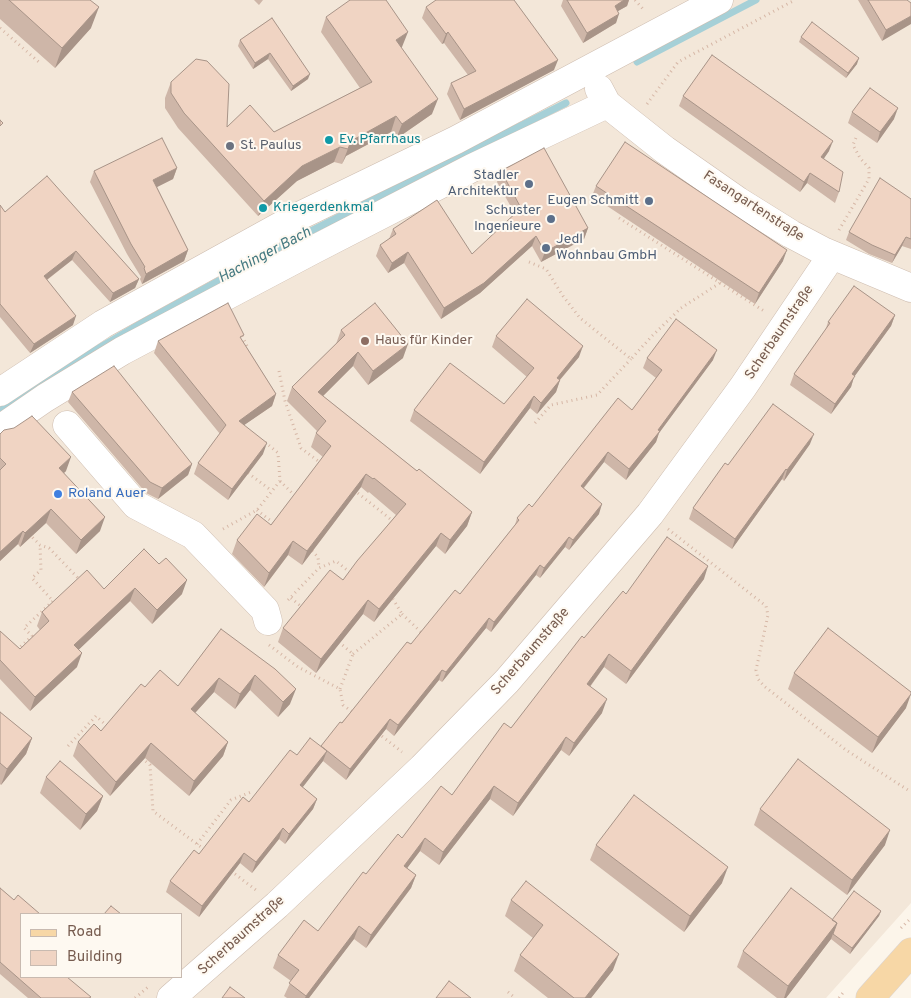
<!DOCTYPE html>
<meta charset="utf-8">
<style>
body{margin:0}
#map{position:relative;width:911px;height:998px;overflow:hidden;background:#fcf5ea;font-family:Overpass,sans-serif}
canvas{display:block}
.legend{position:absolute;left:20px;top:913px;width:162px;height:65px;box-sizing:border-box;background:#fef9f1;border:1px solid #c8bab0;margin:0;padding:6px 9px;list-style:none;font-size:15px;color:#765b4e}
.legend li{display:flex;align-items:center;gap:10px;height:25px}
.legend b{width:25px;border:1px solid #c8bab0}
</style>
<div id="map">
<canvas width="911" height="998"></canvas>
<ul class="legend">
<li><b style="height:6px;background:#f7d7a6"></b>Road</li>
<li><b style="height:14px;background:#f0d4c3"></b>Building</li>
</ul>
</div>
<script>
const context = document.querySelector('canvas').getContext('2d');
context.lineJoin = 'round';
function paint(path, color) {
  context.fillStyle = color;
  context.fill(path, 'evenodd');
}
function poly(rows) {
  const path = new Path2D();
  for (const r of rows) {
    path.moveTo(r[0], r[1]);
    for (let i = 2; i < r.length; i += 2) path.lineTo(r[i], r[i + 1]);
  }
  return path;
}
function trace(path, color, width, dash) {
  context.strokeStyle = color;
  context.lineWidth = width;
  context.lineCap = dash ? 'butt' : 'round';
  context.setLineDash(dash || []);
  context.stroke(path);
}
function label(font, color, halo, rows, align = 'center') {
  context.font = font + ' Overpass,sans-serif';
  context.lineWidth = 4;
  context.setLineDash([]);
  context.textBaseline = 'middle';
  context.strokeStyle = halo;
  context.fillStyle = color;
  for (const [text, x, y, turn = 0] of rows) {
    context.save();
    context.translate(x, y);
    context.rotate((+turn || 0) * Math.PI / 180);
    context.textAlign = isNaN(turn) ? turn : align;
    if (halo) context.strokeText(text, 0, 0);
    context.fillText(text, 0, 0);
    context.restore();
  }
}
const residential = poly([
 [0,0,911,0,911,903,826,998,0,998],
 [21,914,181,914,181,977,21,977]
]);
const stream = poly([
 [637,62,756,0],
 [0,411,42,381,145,321,293,240,566,103]
]);
const path = poly([
 [635,0,645,11],
 [0,28,40,63],
 [647,104,678,62,795,0],
 [619,218,764,311],
 [839,230,869,179,869,168,860,158,853,145,857,135],
 [529,262,546,269,563,296,580,318,631,359,652,336,681,308,720,283],
 [242,336,248,348,246,350],
 [279,371,285,401,301,448,322,464],
 [535,423,551,405,597,395,631,359],
 [248,473,272,491],
 [280,481,297,498],
 [354,490,394,522],
 [257,510,276,525],
 [223,529,257,510,280,481,278,453,265,442],
 [668,529,766,606,768,615,756,670,758,679,764,686,846,750,911,792],
 [29,534,40,545,49,548,79,579,78,579],
 [312,551,318,557,319,568],
 [291,598,304,609],
 [288,600,319,568,336,561,352,574],
 [402,614,423,634],
 [269,645,298,667,340,689,343,705,354,713],
 [17,650,32,636,24,628,53,601,32,578,41,570,40,545],
 [353,654,402,614,393,599],
 [340,689,353,654,340,643],
 [378,733,402,752],
 [68,746,96,716,108,727],
 [142,758,150,765,153,811,205,850],
 [197,844,231,800,251,792],
 [231,871,256,890],
 [901,928,911,918],
 [508,992,515,998],
 [135,998,148,987],
 [839,998,845,990]
]);
const minor = poly([
 [599,89,607,104,665,150,738,201,791,234,825,252,911,288],
 [0,392,103,324,295,218,456,140,719,0],
 [67,425,136,505,193,535,265,610,268,621],
 [0,429,45,398,122,351,313,250,472,168,607,104],
 [171,998,277,905,422,768,507,681,650,514,743,387,832,255]
]);
const major = poly([
 [870,998,911,952]
]);
const wall = poly([
 [0,0,90,0,91,28,55,68,0,19],
 [254,0,263,0,259,5],
 [563,0,629,0,627,6,618,11,616,23,583,43,561,6],
 [858,0,907,0,882,41],
 [426,7,554,70,460,120,447,94,451,83,468,75,444,43,442,44,422,18],
 [326,17,402,47,401,47,432,114,396,139,391,132,346,156,342,164,334,162,297,181,258,216,178,128,165,108,165,98,171,82,227,127,274,132,360,88,321,32],
 [272,18,308,79,291,91,268,59,253,69,238,46,240,40],
 [801,37,857,64,846,78,799,42],
 [683,96,829,151,824,158,839,192,835,203,807,183,800,192,679,106],
 [852,112,894,119,877,143,848,123],
 [177,168,173,179,157,187,188,250,184,261,142,284,140,279,141,277,127,254,90,182,94,171],
 [501,171,588,228,584,239,541,262,532,246,480,293,441,319,404,263,388,273,376,256,380,245,389,239,393,229,472,254,515,214,497,182],
 [596,186,783,261,755,304,592,196],
 [911,199,911,249,902,246,892,263,869,254,846,240,849,232],
 [0,205,5,212,139,279,135,288,110,302,72,260,47,280,73,325,30,353,0,317],
 [895,315,891,326,854,377,851,387,831,414,790,385,794,374,825,331,828,322],
 [341,330,403,358,368,385,353,366,323,396,417,471,472,512,467,526,445,554,436,546,374,622,363,614,316,673,278,642,283,628,343,580,396,515,369,492,368,493,361,487,302,565,288,555,264,587,232,554,237,540,271,525,323,457,311,447,316,433,317,431,287,401,292,387,336,344],
 [496,336,579,357,560,380,556,392,537,414,530,408,480,474,410,421,414,410,504,404,527,377,492,347],
 [242,340,276,394,272,406,244,425,263,454,228,500,194,474,198,463,220,434,154,353,158,341],
 [647,358,713,360,659,433,656,442,626,480,604,462,584,488,599,514,569,550,565,547,540,578,536,575,491,632,486,628,442,682,439,680,394,736,386,729,346,780,323,761,302,787,317,799,313,809,285,844,279,839,252,873,240,863,199,917,166,892,170,881,199,854,249,802,297,755,321,746,411,644,460,594,515,525,517,518,532,507,632,410,656,378,643,368],
 [72,392,192,464,188,475,158,499,146,493,68,402],
 [0,434,66,471,64,473,100,531,76,554,46,523,20,547,18,544,0,561],
 [810,444,784,481,782,479,732,549,689,519,693,508,728,465],
 [144,549,182,594,152,624,130,601,78,650,77,667,30,711,0,679,0,631,20,649,40,630,37,626,42,612,104,589],
 [704,579,626,684,604,667,590,687,602,713,569,756,561,750,513,816,490,799,439,865,420,851,407,868,416,875,411,888,366,948,354,939,309,998,287,998,284,996,291,981,273,968,278,955,318,931,366,874,402,838,452,795,511,728,584,638,626,594],
 [221,629,290,704,278,717,250,690,235,709,214,692,195,713,228,742,223,756,189,796,145,758,110,796,73,756,78,742,101,731,145,687,178,686],
 [794,673,906,708,872,753,788,689],
 [0,712,32,738,26,754,1,785,0,784],
 [46,777,103,796,97,811,80,830,40,793],
 [760,809,885,845,847,895,754,825],
 [596,845,722,883,684,932,590,860],
 [0,888,14,900,21,977,91,997,90,998,28,998,0,974],
 [511,900,613,970,591,998,548,998,514,971,520,955,533,938,505,916],
 [881,911,879,916,850,954,831,939,786,998,777,998,737,967,743,951,832,920]
]);
const shadedWall = poly([
 [624,0,629,0,627,6,611,15,615,6],
 [99,7,91,28,55,68,62,48],
 [619,14,616,23,583,43,587,33],
 [911,16,911,24,882,41,886,30],
 [408,32,402,47,391,55,396,40],
 [448,32,444,43,442,44,446,34],
 [270,53,268,59,253,69,255,63],
 [859,58,857,64,846,78,848,73],
 [558,60,554,70,460,120,464,109],
 [310,74,308,79,291,91,293,86],
 [438,99,432,114,396,139,402,124],
 [898,108,894,119,877,143,880,132],
 [396,116,391,132,346,156,342,164,351,141],
 [833,141,829,151,818,167,821,157],
 [340,147,334,162,297,181,258,216,264,201,302,166],
 [177,168,173,179,149,191,153,180],
 [810,173,807,183,800,192,804,182],
 [588,228,584,239,541,262,545,252],
 [536,236,532,246,480,293,441,319,444,308],
 [906,237,902,246,892,263,895,255],
 [188,250,184,261,142,284,146,274],
 [787,250,783,261,755,304,759,293],
 [76,251,72,260,40,285,44,276],
 [408,252,404,263,388,273,392,263],
 [139,279,135,288,110,302,113,293],
 [895,315,891,326,854,377,851,387,831,414,835,404,852,374],
 [76,316,73,325,30,353,34,344],
 [408,344,403,358,368,385,373,371],
 [583,346,579,357,552,389,557,378],
 [717,350,713,360,659,433,656,442,626,480,629,469],
 [358,352,353,366,313,406,318,392],
 [560,380,556,392,537,414,541,403],
 [276,394,272,406,234,432,239,421],
 [534,396,530,408,480,474,484,462],
 [814,434,810,444,784,481,787,470],
 [267,443,263,454,228,500,232,489],
 [608,452,604,462,577,496,581,486],
 [71,457,66,471,54,482,59,468],
 [192,464,188,475,158,499,162,488],
 [786,469,782,479,732,549,735,539],
 [366,474,361,487,302,565,307,551],
 [602,504,599,514,569,550,573,540],
 [51,509,46,523,20,547,25,533],
 [472,512,467,526,445,554,450,540],
 [105,517,100,531,76,554,81,540],
 [23,531,18,544,0,561,0,552],
 [441,533,436,546,374,622,379,609],
 [569,537,565,547,540,578,544,568],
 [293,541,288,555,264,587,269,573],
 [540,565,536,575,491,632,494,622],
 [708,566,704,579,626,684,631,671],
 [187,580,182,594,152,624,157,610],
 [135,588,130,601,69,659,74,645],
 [368,600,363,614,316,673,321,659],
 [489,618,486,628,442,682,446,672],
 [82,653,77,667,30,711,35,697],
 [609,654,604,667,582,697,587,684],
 [442,670,439,680,394,736,398,725],
 [255,675,250,690,235,709,240,694],
 [219,678,214,692,185,724,191,709],
 [296,689,290,704,278,717,283,702],
 [911,694,906,708,872,753,878,737],
 [607,699,602,713,569,756,574,743],
 [390,719,386,729,346,780,350,769],
 [566,737,561,750,513,816,518,803],
 [32,738,26,754,1,785,7,769],
 [228,742,223,756,189,796,194,781],
 [151,743,145,758,110,796,116,782],
 [327,751,323,761,296,796,300,785],
 [494,786,490,799,439,865,443,852],
 [103,796,97,811,80,830,86,814],
 [317,799,313,809,285,844,289,834],
 [283,828,279,839,252,873,256,862],
 [890,830,885,845,847,895,852,880],
 [425,838,420,851,399,879,404,866],
 [244,853,240,863,199,917,202,906],
 [728,867,722,883,684,932,690,916],
 [416,875,411,888,366,948,371,935],
 [881,911,879,916,850,954,852,948],
 [837,923,831,939,786,998,784,998,788,986],
 [359,926,354,939,309,998,305,998,306,996],
 [619,954,613,970,591,998,585,998]
]);
const building = poly([
 [9,0,90,0,99,7,62,48,9,0],
 [350,0,386,0,408,32,396,40,438,99,402,124,396,116,351,141,348,149,340,147,302,166,264,201,184,113,171,93,171,82,196,59,207,61,229,84,227,127,250,105,274,132,372,82,326,17,350,0],
 [436,0,514,0,558,60,464,109,451,83,476,71,448,32,446,34,426,7,436,0],
 [567,0,624,0,615,6,619,14,587,33,567,0],
 [868,0,907,0,911,3,911,16,886,30,868,0],
 [272,18,310,74,293,86,270,53,255,63,240,40,272,18],
 [812,22,859,58,848,73,801,37,812,22],
 [712,55,833,141,821,157,843,172,839,192,810,173,804,182,683,96,712,55],
 [870,88,898,108,880,132,852,112,870,88],
 [0,120,3,123,0,126,0,120],
 [162,138,177,168,153,180,188,250,146,274,144,268,145,267,131,244,94,171,162,138],
 [625,142,787,250,759,293,596,186,625,142],
 [544,148,588,228,545,252,536,236,484,283,444,308,408,252,392,263,380,245,396,234,393,229,437,200,472,254,521,208,501,171,544,148],
 [47,176,139,279,113,293,76,251,44,276,76,316,34,344,0,304,0,205,5,212,47,176],
 [880,178,911,199,911,239,906,237,895,255,872,245,849,232,880,178],
 [854,286,895,315,852,374,855,376,835,404,794,374,830,323,828,322,854,286],
 [527,299,583,346,557,378,560,380,541,403,534,396,484,462,414,410,450,363,504,404,534,368,496,336,527,299],
 [228,303,244,335,240,337,276,394,239,421,267,443,232,489,198,463,226,425,158,341,228,303],
 [375,303,408,344,373,371,358,352,318,392,417,471,419,469,472,512,450,540,441,533,379,609,368,600,321,659,283,628,330,570,343,580,357,561,406,504,374,478,373,479,366,474,307,551,293,541,269,573,237,540,257,514,271,525,331,446,316,433,326,421,292,387,345,335,341,330,375,303],
 [676,319,717,350,658,430,660,431,629,469,608,452,581,486,602,504,573,540,569,537,544,568,540,565,494,622,489,618,446,672,442,670,398,725,390,719,350,769,321,746,340,722,342,723,407,642,411,644,455,590,460,594,519,520,517,518,529,504,532,507,618,398,632,410,662,370,647,358,676,319],
 [114,366,192,464,162,488,150,482,72,392,114,366],
 [773,404,814,434,787,470,786,469,735,539,693,508,725,463,728,465,773,404],
 [32,416,71,457,59,468,105,517,81,540,51,509,25,533,23,531,0,552,0,470,6,464,0,458,0,434,4,430,14,428,32,416],
 [667,537,708,566,631,671,609,654,587,684,607,699,574,743,566,737,518,803,494,786,443,852,425,838,404,866,416,875,371,935,359,926,306,996,289,983,299,970,278,955,304,920,318,931,363,872,366,874,398,834,402,838,441,786,452,795,504,723,511,728,582,636,584,638,623,591,626,594,667,537],
 [144,549,159,564,166,558,187,580,157,610,135,588,74,645,82,653,35,697,0,660,0,631,20,649,49,621,42,612,87,570,104,589,144,549],
 [828,628,911,692,911,694,878,737,794,673,828,628],
 [221,629,275,669,296,689,283,702,255,675,240,694,219,678,191,709,228,742,194,781,151,743,116,782,78,742,94,724,101,731,141,684,145,687,160,670,178,686,221,629],
 [0,712,32,738,7,769,0,763,0,712],
 [310,738,327,751,300,785,317,799,289,834,283,828,256,862,244,853,202,906,170,881,194,850,199,854,243,797,249,802,290,750,297,755,310,738],
 [798,759,890,830,852,880,760,809,798,759],
 [60,761,103,796,86,814,46,777,60,761],
 [634,795,728,867,690,916,596,845,634,795],
 [526,881,619,954,585,998,574,998,520,955,543,925,511,900,526,881],
 [0,888,14,900,18,895,40,914,21,914,21,977,67,977,91,997,89,998,41,998,0,962,0,888],
 [791,888,837,923,788,986,743,951,791,888],
 [854,891,881,911,852,948,833,934,837,923,832,920,854,891],
 [111,906,121,914,104,914,111,906],
 [449,981,471,998,436,998,449,981],
 [230,987,245,998,222,998,230,987]
]);
const markers = [
 [329,140,5,"#0f9aa8"],
 [230,146,5,"#6b7280"],
 [529,184,5,"#5c6f8a"],
 [649,201,5,"#5c6f8a"],
 [263,208,5,"#0f9aa8"],
 [551,219,5,"#5c6f8a"],
 [546,248,5,"#5c6f8a"],
 [365,341,5,"#8d6e63"],
 [58,494,5,"#3f7fe0"]
];
const cultureNames = [
 ["Ev. Pfarrhaus",339,140],
 ["Kriegerdenkmal",273,208]
];
const worshipNames = [
 ["St. Paulus",240,146]
];
const serviceNames = [
 ["Stadler",519,176],
 ["Architektur",519,192],
 ["Eugen Schmitt",639,201],
 ["Schuster",541,211],
 ["Ingenieure",541,227],
 ["Jedl",556,240,"left"],
 ["Wohnbau GmbH",556,256,"left"]
];
const streetNames = [
 ["Fasangartenstraße",753,207,33],
 ["Scherbaumstraße",780,333,-56],
 ["Scherbaumstraße",531,652,-49],
 ["Scherbaumstraße",242,936,-42]
];
const educationNames = [
 ["Haus für Kinder",375,341]
];
const shopNames = [
 ["Roland Auer",68,494]
];
const waterNames = [
 ["Hachinger Bach",265,256,-28]
];
paint(residential, '#f3e7d9');
trace(stream, '#a6d0d7', 7);
trace(minor, '#cebdb0', 29);
trace(major, '#dbd4d1', 29);
trace(path, '#d6b7a6', 3, [1, 4]);
trace(minor, '#fff', 28);
trace(major, '#f7d7a6', 28);
paint(wall, '#ceb6a8');
paint(shadedWall, '#a89488');
paint(building, '#f0d4c3');
trace(building, '#a89488', 1);
for (const [x, y, r, color] of markers) {
  const dot = new Path2D();
  dot.arc(x, y, r, 0, 2 * Math.PI);
  context.fillStyle = color;
  context.fill(dot);
  trace(dot, '#fef9f1', 2);
}
label('14px', '#0d838f', '#fef9f1', cultureNames, 'left');
label('14px', '#5b616d', '#fef9f1', worshipNames, 'left');
label('14px', '#4e5e75', '#fef9f1', serviceNames, 'right');
label('14px', '#765b4e', '#fef9f1', streetNames);
label('14px', '#785e54', '#fef9f1', educationNames, 'left');
label('14px', '#366cbe', '#fef9f1', shopNames, 'left');
label('italic 15px', '#457981', '#fef9f1', waterNames);
</script>
